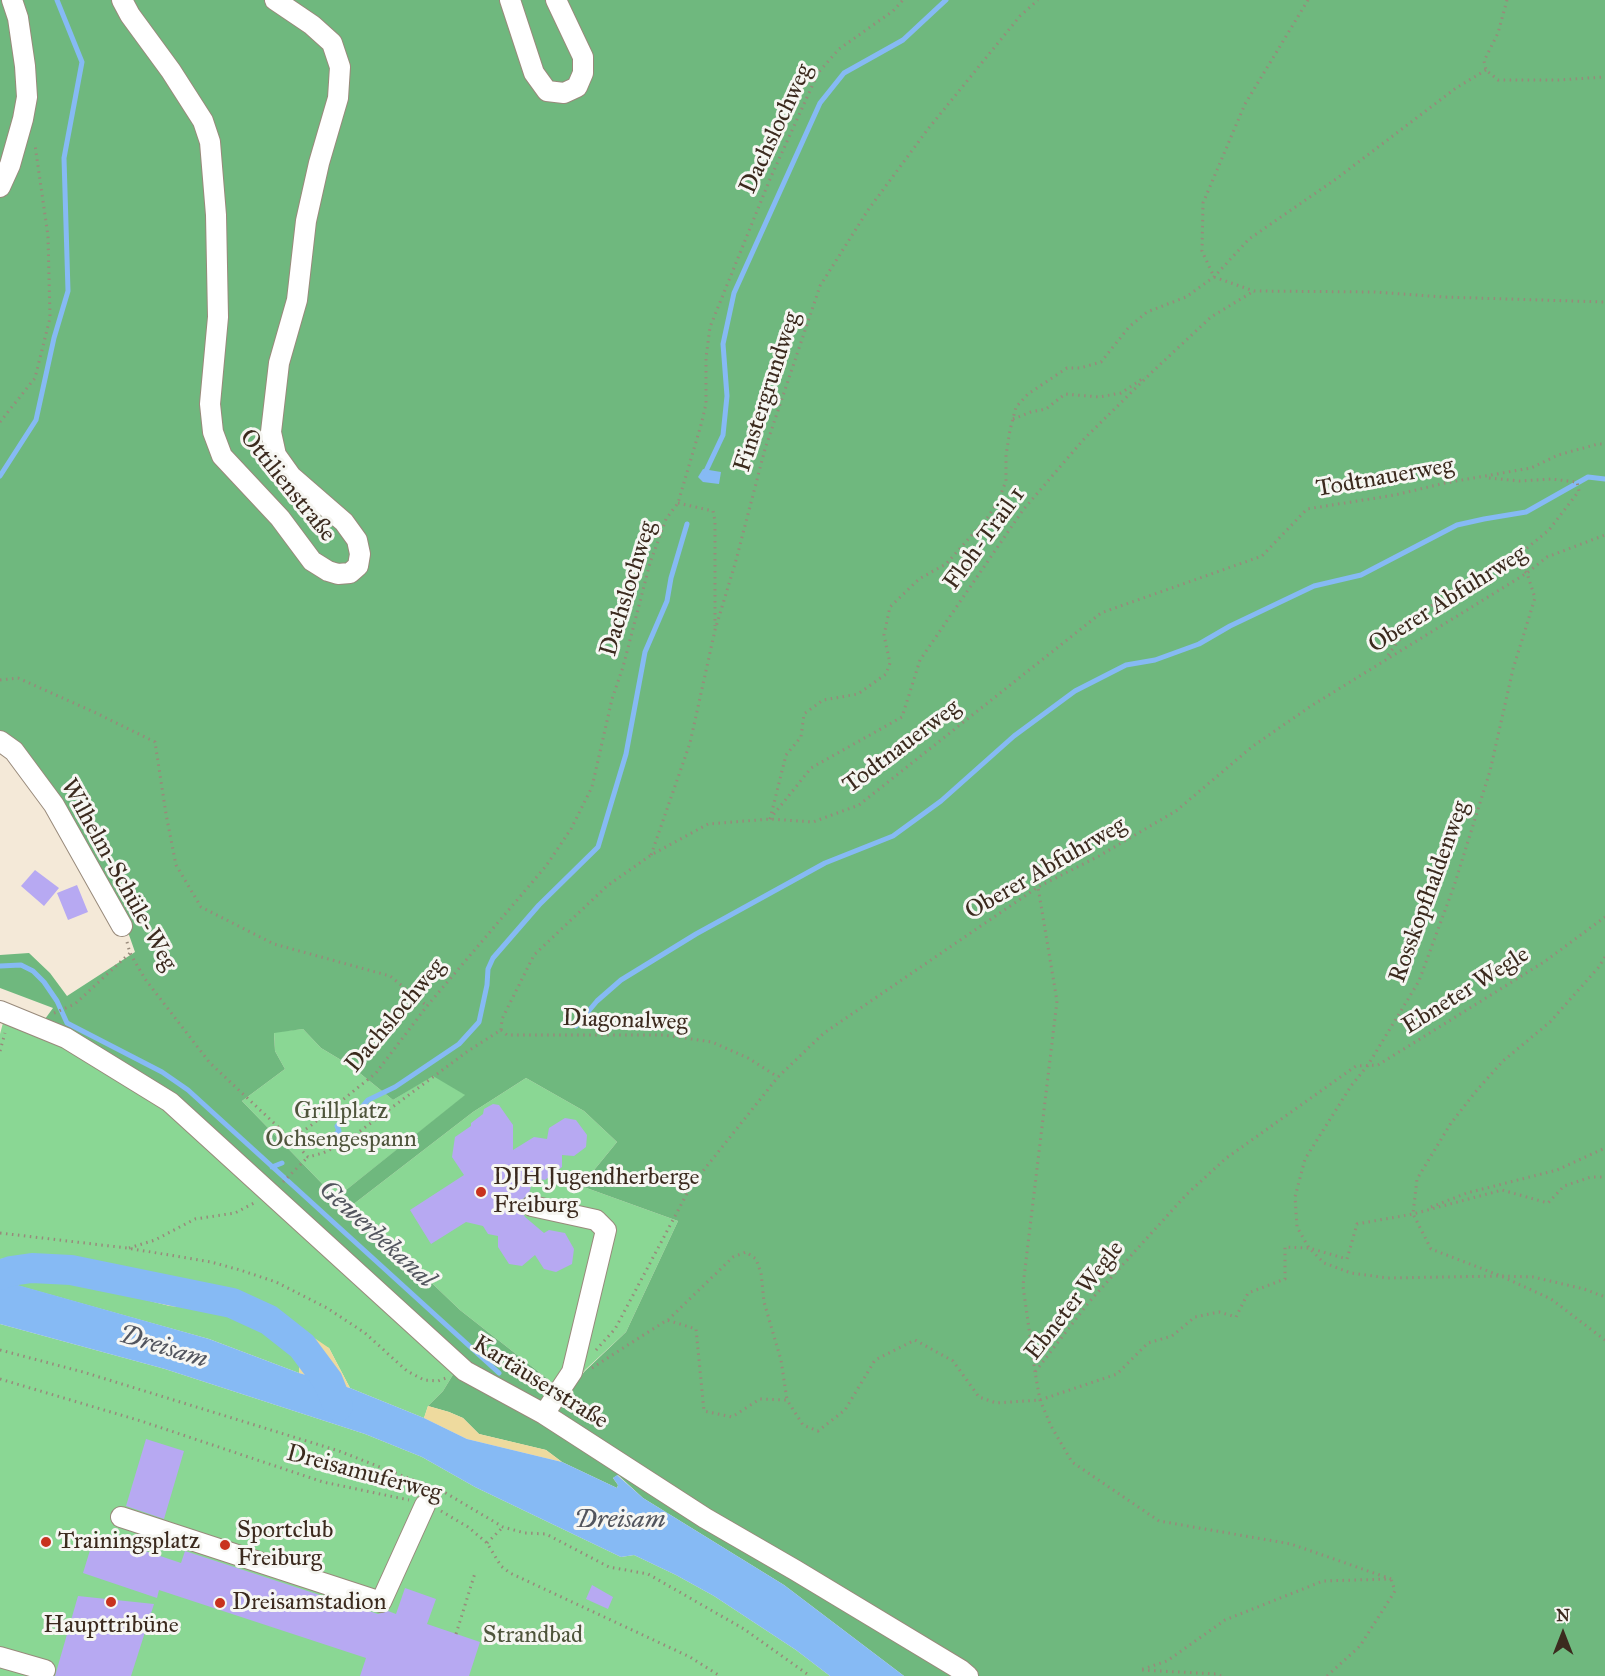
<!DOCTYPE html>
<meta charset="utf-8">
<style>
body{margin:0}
#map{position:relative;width:1605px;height:1676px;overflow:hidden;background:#f4e9d8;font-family:"IM FELL Great Primer",serif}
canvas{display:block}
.north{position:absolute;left:1533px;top:1604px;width:60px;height:60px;-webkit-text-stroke:4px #f6f6f2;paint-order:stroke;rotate:0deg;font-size:16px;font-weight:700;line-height:24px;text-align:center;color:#3b2a1e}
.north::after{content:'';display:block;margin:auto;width:21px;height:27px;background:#3b2a1e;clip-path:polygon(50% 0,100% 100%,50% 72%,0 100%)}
</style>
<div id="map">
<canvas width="1605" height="1676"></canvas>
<div class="north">N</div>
</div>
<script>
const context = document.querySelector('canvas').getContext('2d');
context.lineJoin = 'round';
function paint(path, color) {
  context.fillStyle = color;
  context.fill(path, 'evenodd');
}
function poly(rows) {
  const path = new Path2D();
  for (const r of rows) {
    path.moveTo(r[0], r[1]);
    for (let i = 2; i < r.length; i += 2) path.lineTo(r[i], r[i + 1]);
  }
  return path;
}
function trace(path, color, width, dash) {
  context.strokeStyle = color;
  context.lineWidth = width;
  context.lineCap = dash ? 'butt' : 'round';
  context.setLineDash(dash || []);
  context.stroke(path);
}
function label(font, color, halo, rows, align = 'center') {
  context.font = font + ' "IM FELL Great Primer",serif';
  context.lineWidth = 6;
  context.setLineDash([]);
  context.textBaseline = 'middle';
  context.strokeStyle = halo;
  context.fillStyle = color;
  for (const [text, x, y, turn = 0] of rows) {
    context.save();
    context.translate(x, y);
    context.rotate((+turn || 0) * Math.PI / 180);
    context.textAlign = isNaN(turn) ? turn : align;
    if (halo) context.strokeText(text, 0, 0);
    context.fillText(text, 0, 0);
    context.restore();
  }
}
const green = poly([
 [0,1001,72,1030,174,1093,469,1361,454,1373,443,1391,428,1406,424,1418,350,1388,329,1348,158,1280,95,1264,35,1256,0,1259,0,1034,3,1023,0,1021],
 [303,1029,321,1048,351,1066,393,1100,433,1075,466,1095,336,1198,242,1101,285,1069,275,1051,274,1032],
 [526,1078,584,1111,617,1142,581,1186,678,1221,626,1332,585,1370,567,1394,460,1310,393,1246,342,1213,473,1112],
 [17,1277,78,1283,170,1306,226,1310,274,1334,300,1355,299,1373,209,1339,12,1284],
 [0,1324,165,1369,365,1434,422,1457,475,1487,621,1557,634,1555,676,1575,714,1596,796,1650,830,1676,0,1676]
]);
const forest = poly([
 [0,0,1605,0,1605,1676,904,1676,784,1585,643,1498,618,1475,613,1478,618,1485,617,1488,562,1462,546,1450,479,1434,463,1418,449,1412,428,1406,443,1391,454,1373,468,1360,174,1093,72,1030,45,1019,53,1008,0,988,0,955,29,953,50,973,67,996,135,952,122,915,56,793,13,738,0,730],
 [303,1029,321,1048,351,1066,393,1100,433,1076,465,1095,336,1198,242,1101,285,1069,275,1051,274,1033],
 [526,1078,584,1111,617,1142,581,1186,678,1221,626,1332,585,1371,567,1394,460,1310,393,1246,342,1213,473,1112]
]);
const sand = poly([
 [35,1256,95,1264,249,1302,294,1324,329,1348,350,1388,299,1373,300,1355,274,1334,226,1310,170,1306,78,1283,17,1277,12,1284,0,1280,0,1260],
 [428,1406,449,1412,463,1418,479,1434,546,1450,562,1462,467,1439,424,1418]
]);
const water = poly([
 [703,469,721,472,719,484,703,482,698,477],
 [0,1280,209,1339,299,1373,350,1388,424,1418,467,1439,562,1462,617,1488,618,1485,613,1478,617,1475,643,1498,784,1585,904,1676,830,1676,796,1650,714,1596,676,1575,634,1555,621,1557,475,1487,422,1457,365,1434,165,1369,0,1324]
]);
const stream = poly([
 [705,473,723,435,727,396,723,344,734,293,820,103,844,73,903,40,946,0],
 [0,476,36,420,54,338,68,291,64,158,82,62,57,0],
 [0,966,21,965,33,971,44,982,57,1001,67,1023,162,1072,188,1090,499,1373],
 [576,1026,597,1001,621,980,696,934,825,863,893,836,941,801,1014,736,1075,691,1126,665,1155,660,1199,644,1230,626,1314,586,1361,575,1457,525,1484,519,1526,512,1588,477,1605,479],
 [319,1144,330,1139,339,1131,337,1126,341,1121,350,1113,361,1108,368,1100,395,1087,459,1044,479,1022,487,985,488,969,493,958,539,905,598,847,626,754,645,652,667,601,671,578,687,524],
 [272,1167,282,1163]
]);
const river = poly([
 [0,1275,11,1271,32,1268,71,1270,232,1303,269,1320,302,1346,328,1381,338,1406]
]);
const building = poly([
 [35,870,59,888,44,906,21,886],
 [77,885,88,912,68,920,57,893],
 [493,1104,499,1105,513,1125,513,1150,534,1137,547,1139,549,1128,565,1118,576,1120,587,1135,586,1147,574,1156,562,1155,562,1167,545,1180,533,1178,529,1194,524,1198,520,1203,520,1209,525,1217,544,1233,549,1230,565,1233,574,1249,572,1264,556,1272,544,1269,535,1255,522,1266,509,1264,498,1247,498,1236,488,1234,483,1226,466,1222,431,1244,410,1210,464,1175,452,1157,455,1137,471,1126,471,1123,483,1114,484,1109],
 [146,1439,184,1451,164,1519,126,1506],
 [95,1534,181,1563,185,1551,378,1614,388,1611,396,1614,405,1588,436,1599,427,1624,480,1642,469,1676,360,1676,366,1658,159,1590,157,1598,83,1573],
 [592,1585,613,1597,608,1609,586,1599],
 [78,1596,154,1604,131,1676,55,1676]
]);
const path = poly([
 [1308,0,1245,104,1203,203,1202,251,1214,277,1254,291,1375,292,1443,297,1605,302],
 [1507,0,1498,33,1484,61,1486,70,1498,80,1558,80,1605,77],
 [1013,419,1031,412,1046,409,1065,394,1099,397,1121,393,1145,377],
 [0,422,35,378,50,318,48,236,35,145],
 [1489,478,1520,481,1551,479,1577,482,1579,491,1549,530,1521,553,1513,563],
 [678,503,713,511,715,521,715,626],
 [1388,655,1417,616,1456,588,1496,567,1513,563,1527,573,1535,598,1513,669,1490,771,1454,886,1419,981,1368,1065,1351,1086,1305,1159,1295,1197,1297,1227,1309,1248,1324,1263,1351,1273,1388,1278,1501,1276,1533,1277,1584,1289,1605,1297],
 [0,680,18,678,96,713,155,742,166,814,176,865,201,907,274,944,390,976,427,1006],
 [770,819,786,755,801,737,804,714,823,700,858,694,886,674,890,663,884,635,890,607,919,579,946,564,988,517,998,501,1006,481,1006,455,1010,430,1016,407,1028,394,1067,368,1080,368,1101,362,1129,327,1147,312,1186,297,1214,277,1249,239,1336,179,1456,88,1486,70],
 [770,819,811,768,902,717,920,660,1023,510,1084,439,1151,373,1211,317,1254,291],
 [651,855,690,743,715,630,735,564,765,449,820,286,868,210,928,129,1020,16,1038,0],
 [127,942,130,953,145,979,210,1063,291,1139,308,1157,323,1153,344,1143,468,1051,501,1030,502,1019,534,955,607,886,651,855,708,824,770,819,813,822,859,805,1101,613,1262,556,1307,509,1395,495,1445,483,1531,468,1558,455,1598,444,1605,444],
 [1605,957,1598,968,1550,1022,1503,1061,1477,1090,1451,1123,1417,1179,1413,1214,1431,1249,1501,1276,1551,1299,1605,1340],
 [54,1013,75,1004,130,953],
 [501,1030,507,1035,664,1035,712,1042,748,1058,778,1077],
 [0,1051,5,1033],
 [291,1139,309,1127,376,1073,427,1006,546,866,571,829,592,787,612,699,623,667,650,563,666,519,678,503,701,425,706,404,706,358,710,327,770,179,818,73,839,49,893,11,903,0],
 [283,1182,308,1157],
 [1431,1207,1467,1193,1557,1170,1605,1148],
 [0,1233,127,1248,211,1262,240,1270,276,1282,327,1308,365,1333,407,1371,424,1380,438,1381,446,1378],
 [129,1248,155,1240,195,1219,235,1213,254,1203],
 [668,1320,733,1257,746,1252,756,1259,761,1273,764,1302,781,1360,787,1400],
 [0,1350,83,1372,339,1451,444,1492,503,1527,525,1533,546,1534,609,1567,648,1574,744,1629,810,1676],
 [596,1350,615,1329,691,1186,778,1077,824,1033,1038,887,1099,856,1176,811,1253,746,1311,706,1527,573,1547,557,1605,535],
 [592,1368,667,1320,696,1329,704,1411,732,1417,760,1399,787,1400,803,1425,818,1431,845,1410,875,1360,915,1340,953,1361,979,1397,996,1403,1040,1400,1117,1374,1148,1343,1172,1336,1195,1317,1219,1312,1236,1317,1248,1293,1285,1279,1285,1247,1309,1248,1347,1259,1357,1224,1413,1214,1502,1190,1548,1203,1564,1186,1591,1177,1605,1177],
 [1035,1372,1023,1286,1057,1001,1038,887],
 [0,1379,141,1421,323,1482,409,1500],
 [441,1511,468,1527,487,1543,501,1566,510,1573,690,1657,720,1676],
 [487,1543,503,1527],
 [1391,1579,1291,1544,1159,1521,1072,1462,1051,1426,1040,1400,1035,1372,1089,1302,1186,1195,1225,1159,1356,1066,1378,1065,1544,962,1605,917],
 [456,1634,475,1573],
 [1221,1676,1217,1674,1140,1670,1167,1661,1225,1620,1323,1581,1389,1579],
 [1327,1676,1360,1646,1395,1591,1391,1579]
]);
const minor = poly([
 [122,0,130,15,171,71,203,121,210,142,216,215,218,317,210,404,213,432,222,456,280,518,312,561,328,571,338,574,350,573,358,566,360,554,357,540,344,522,291,476,276,455,271,432,279,363,297,300,306,221,319,163,338,98,340,67,332,43,312,25,275,0],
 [510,0,534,73,547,91,564,93,577,87,583,73,583,57,556,0],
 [0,187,10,165,23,119,27,97,25,66,18,18,12,0],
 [0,741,14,751,54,805,122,926],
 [0,1011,66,1038,170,1102,465,1371,544,1414,705,1518,795,1570,961,1670,968,1676],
 [532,1206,596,1220,606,1230,572,1372,544,1414],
 [121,1517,381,1602,425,1505],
 [0,1657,45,1670]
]);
const markers = [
 [481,1192,6,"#c8321e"],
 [46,1542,6,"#c8321e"],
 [225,1545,6,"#c8321e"],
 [111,1602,6,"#c8321e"],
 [220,1603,6,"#c8321e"]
];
const streetNames = [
 ["Dachslochweg",777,129,-65],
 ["Finstergrundweg",768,392,-72],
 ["Todtnauerweg",1385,478,-10],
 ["Ottilienstraße",287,486,51],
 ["Floh-Trail 1",985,539,-54],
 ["Dachslochweg",629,589,-73],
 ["Oberer Abfuhrweg",1448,600,-32],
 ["Todtnauerweg",902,747,-37],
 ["Oberer Abfuhrweg",1046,869,-30],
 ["Wilhelm-Schüle-Weg",118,875,61],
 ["Rosskopfhaldenweg",1430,892,-70],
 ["Ebneter Wegle",1466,991,-32],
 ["Dachslochweg",396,1016,-50],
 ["Diagonalweg",625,1021,2],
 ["Ebneter Wegle",1075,1301,-52],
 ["Kartäuserstraße",540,1383,32],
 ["Dreisamuferweg",364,1474,15]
];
const parkNames = [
 ["Grillplatz",341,1112],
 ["Ochsengespann",341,1140],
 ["Strandbad",533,1636]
];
const poiNames = [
 ["DJH Jugendherberge",493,1178],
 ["Freiburg",493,1206],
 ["Sportclub",237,1531],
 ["Freiburg",237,1559],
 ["Trainingsplatz",58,1542],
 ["Dreisamstadion",232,1603],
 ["Haupttribüne",111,1626,"center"]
];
const waterNames = [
 ["Gewerbekanal",376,1235,42],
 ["Dreisam",163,1348,17],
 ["Dreisam",620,1521]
];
paint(green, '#8ad794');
paint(forest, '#6fb87e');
paint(sand, '#eeda9e');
paint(water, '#86baf4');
trace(stream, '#86baf4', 5);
trace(river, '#86baf4', 30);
paint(building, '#b7a9f2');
trace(minor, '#988a7b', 22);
trace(path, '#988a7b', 3, [1.5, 4.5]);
trace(minor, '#fff', 20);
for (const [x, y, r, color] of markers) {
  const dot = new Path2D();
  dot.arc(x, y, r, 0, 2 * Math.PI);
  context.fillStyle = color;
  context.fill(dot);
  trace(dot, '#f6f6f2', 2);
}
label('24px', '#3b2a1e', '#f6f6f2', streetNames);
label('24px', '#4f553c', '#f6f6f2', parkNames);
label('24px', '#3b2a1e', '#f6f6f2', poiNames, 'left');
label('italic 26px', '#52555e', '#f6f6f2', waterNames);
</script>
